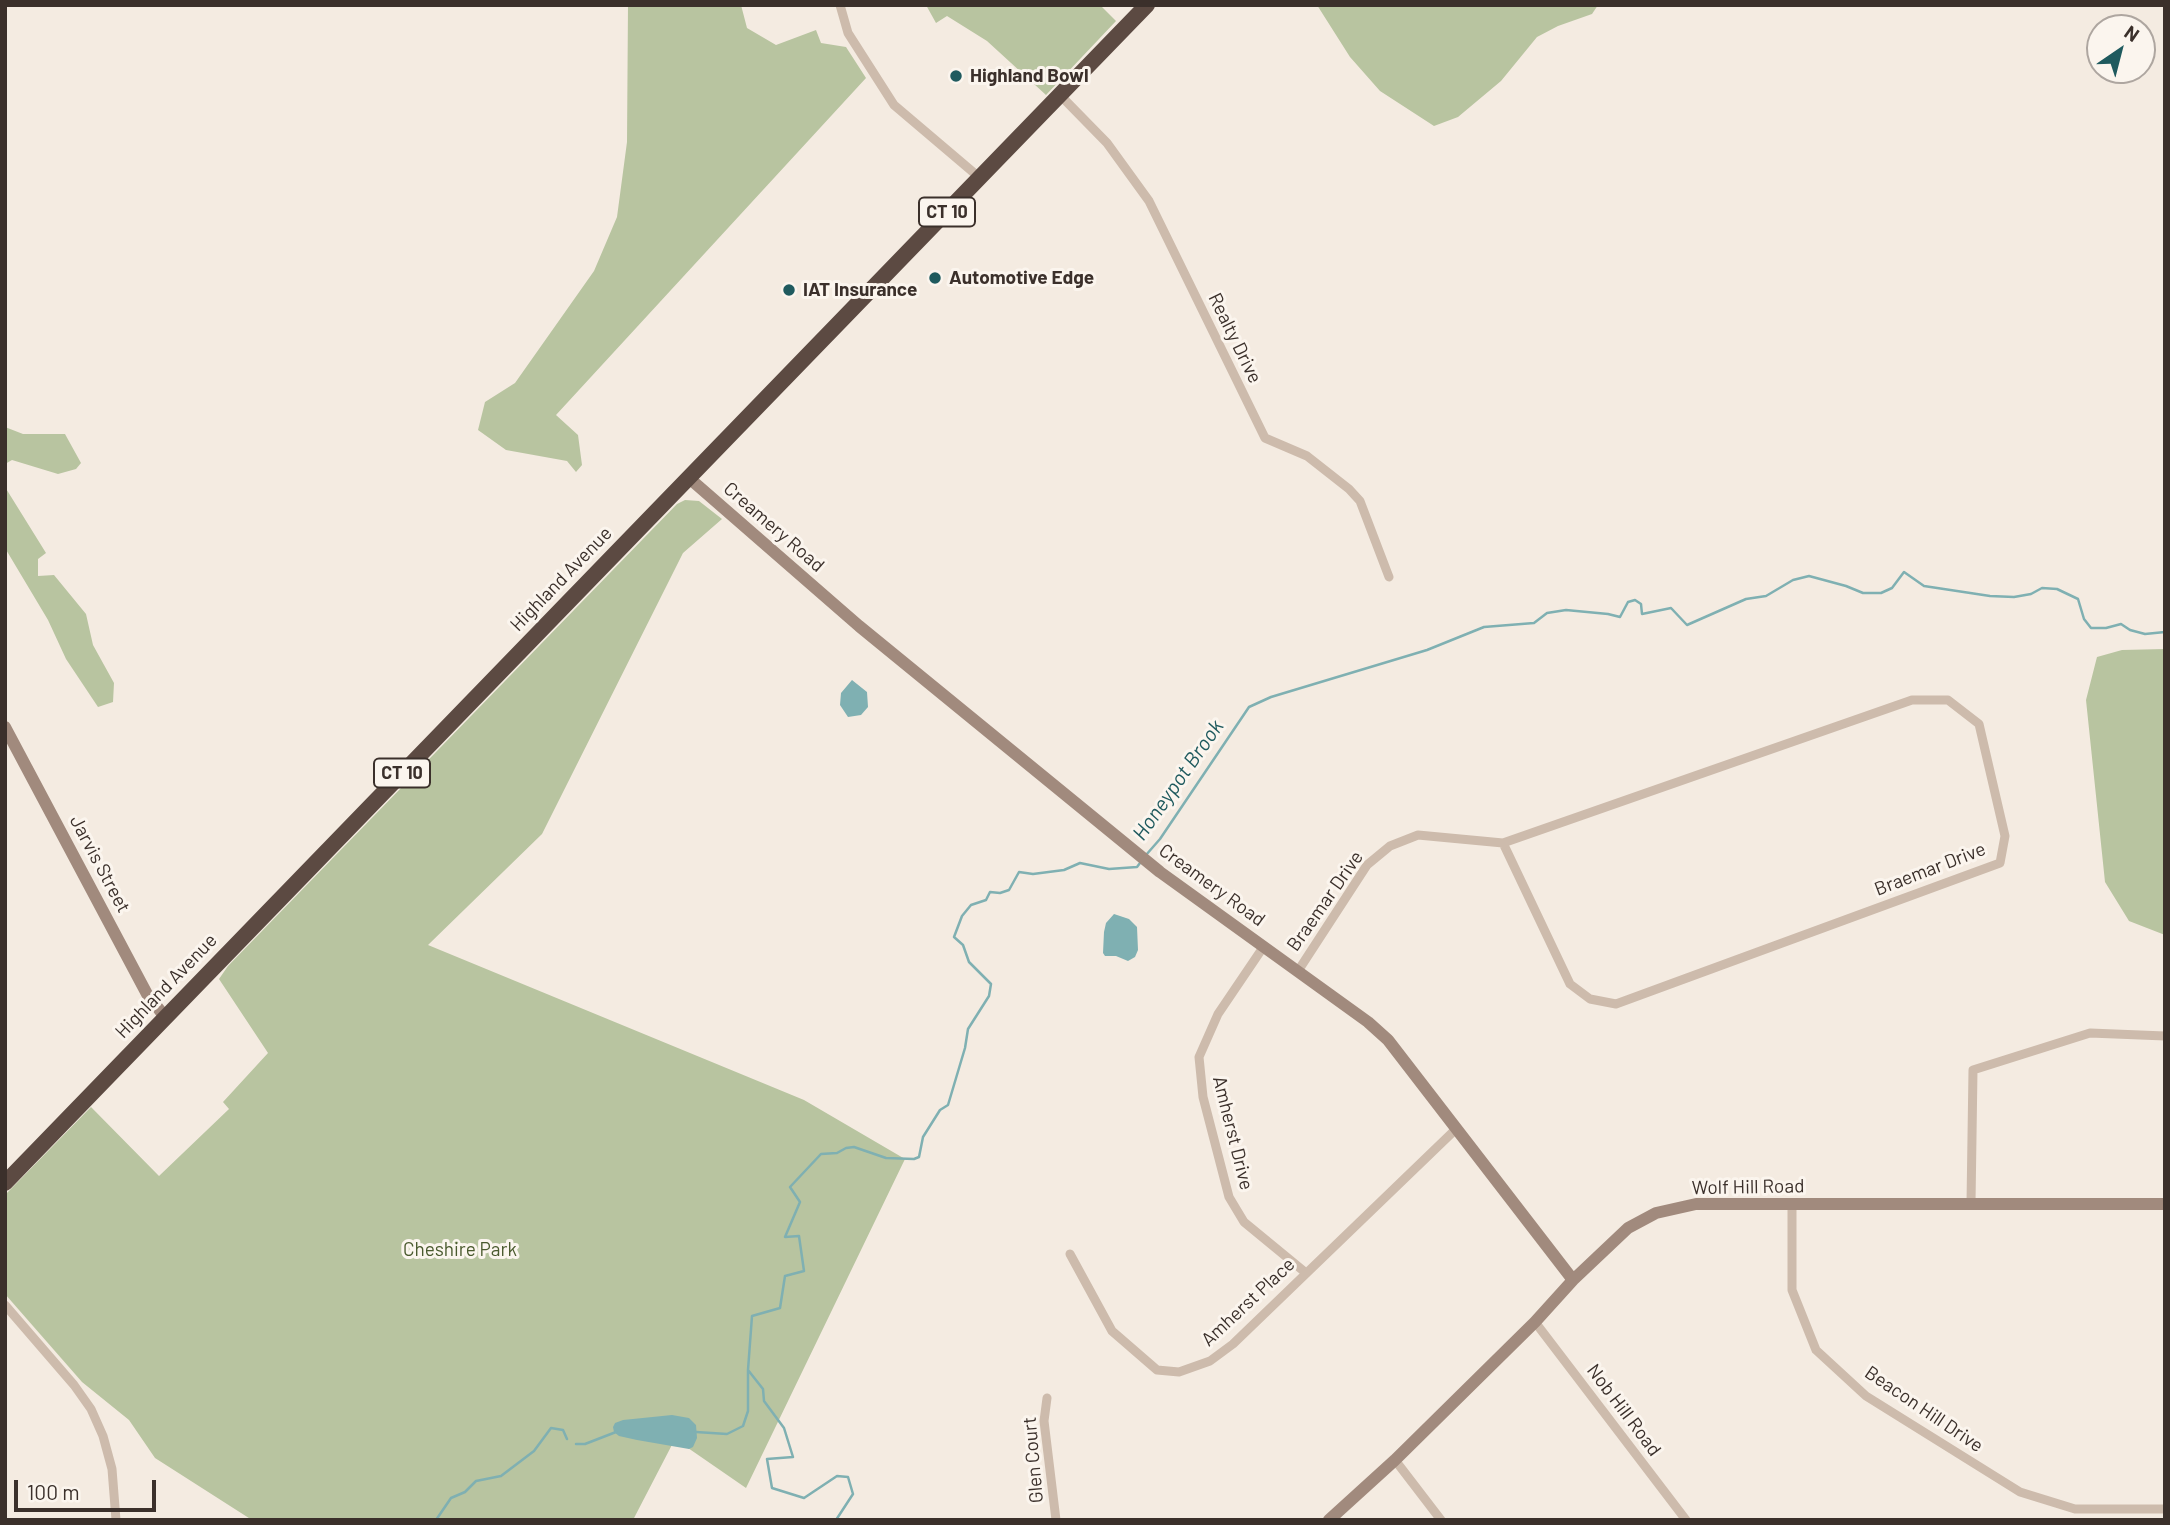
<!DOCTYPE html>
<style>
body{margin:0}
#map{position:relative;width:2170px;height:1525px;overflow:hidden;background:#f4ebe1;font-family:Barlow,sans-serif}
canvas{display:block}
.frame{position:absolute;inset:0;border:7px solid #3b302b;pointer-events:none}
.north{position:absolute;left:2086px;top:14px;width:70px;height:70px;box-sizing:border-box;background:#fbf5ee;border:2px solid #aea6a0;border-radius:50%;rotate:35deg;font-size:19px;font-weight:700;line-height:28px;text-align:center;color:#3b302b}
.north::after{content:'';display:block;margin:auto;width:24px;height:32px;background:#1f5a5e;clip-path:polygon(50% 0,100% 100%,50% 72%,0 100%)}
.scale{position:absolute;left:14px;top:1480px;width:142px;height:32px;box-sizing:border-box;border:4px solid #3b302b;border-top:0;padding-left:9px;font-size:21px;line-height:24px;white-space:nowrap;color:#3b302b;-webkit-text-stroke:5px #fbf5ee;paint-order:stroke}
</style>
<div id="map">
<canvas width="2170" height="1525"></canvas>
<div class="frame"></div>
<div class="north">N</div>
<div class="scale">100 m</div>
</div>
<script>
const context = document.querySelector('canvas').getContext('2d');
context.lineJoin = 'round';
function paint(path, color) {
  context.fillStyle = color;
  context.fill(path, 'evenodd');
}
function poly(rows) {
  const path = new Path2D();
  for (const r of rows) {
    path.moveTo(r[0], r[1]);
    for (let i = 2; i < r.length; i += 2) path.lineTo(r[i], r[i + 1]);
  }
  return path;
}
function trace(path, color, width, dash) {
  context.strokeStyle = color;
  context.lineWidth = width;
  context.lineCap = dash ? 'butt' : 'round';
  context.setLineDash(dash || []);
  context.stroke(path);
}
function label(font, color, halo, rows, align = 'center') {
  context.font = font + ' Barlow,sans-serif';
  context.lineWidth = 6;
  context.setLineDash([]);
  context.textBaseline = 'middle';
  context.strokeStyle = halo;
  context.fillStyle = color;
  for (const [text, x, y, turn = 0] of rows) {
    context.save();
    context.translate(x, y);
    context.rotate((+turn || 0) * Math.PI / 180);
    context.textAlign = isNaN(turn) ? turn : align;
    if (halo) context.strokeText(text, 0, 0);
    context.fillText(text, 0, 0);
    context.restore();
  }
}
const green = poly([
 [628,5,741,5,747,28,776,45,816,30,821,43,846,47,866,78,556,415,578,435,582,465,576,472,567,461,506,450,478,430,485,402,515,383,594,271,617,217,627,142],
 [926,5,1100,5,1116,21,1046,95,987,41,947,16,936,23],
 [1317,5,1598,5,1592,14,1558,26,1537,37,1501,81,1458,117,1434,126,1380,91,1350,57],
 [5,427,23,434,65,434,81,463,76,469,58,474,12,460,5,464],
 [5,487,46,553,38,559,38,576,54,575,86,614,93,645,114,683,113,702,98,707,66,659,48,620,5,548],
 [685,500,699,501,722,519,683,553,542,834,428,945,804,1100,905,1159,746,1488,675,1439,633,1520,252,1520,155,1458,129,1420,82,1382,5,1294,5,1195,91,1107,159,1176,229,1109,223,1102,268,1053,219,979,228,966,677,504],
 [2165,649,2165,935,2129,921,2105,882,2086,700,2097,657,2122,650]
]);
const water = poly([
 [852,680,867,692,868,707,861,715,848,717,840,705,841,693],
 [1114,914,1129,919,1137,927,1138,950,1135,957,1128,961,1116,956,1105,956,1103,953,1104,932,1106,923],
 [672,1415,689,1418,696,1425,697,1438,693,1447,689,1449,637,1440,619,1436,614,1432,613,1427,615,1423,623,1420]
]);
const stream = poly([
 [1146,855,1160,839,1249,707,1271,697,1427,650,1484,627,1534,623,1547,613,1566,610,1608,614,1620,617,1628,602,1635,600,1641,604,1642,614,1671,608,1687,625,1746,599,1766,596,1793,580,1809,576,1846,586,1863,593,1881,593,1892,588,1904,572,1924,586,1990,596,2014,597,2031,594,2042,588,2057,589,2078,599,2084,619,2091,628,2106,628,2121,624,2130,630,2145,634,2165,632],
 [696,1432,727,1434,743,1426,748,1411,748,1370],
 [576,1444,585,1444,616,1432],
 [436,1520,451,1498,465,1492,476,1481,501,1476,534,1451,551,1428,563,1430,567,1439],
 [836,1520,853,1494,848,1477,837,1476,804,1498,772,1488,767,1459,793,1457,784,1428,764,1401,763,1389,748,1370,752,1316,780,1308,785,1276,804,1271,799,1236,785,1237,800,1202,790,1187,821,1154,837,1153,846,1148,854,1147,886,1158,914,1159,919,1157,923,1137,940,1110,948,1105,965,1048,968,1029,989,996,991,984,969,962,963,945,954,937,962,916,971,905,986,900,990,892,1000,893,1009,890,1019,872,1033,874,1064,870,1080,863,1109,869,1137,867,1140,863]
]);
const street = poly([
 [840,5,848,33,894,105,980,178],
 [1061,96,1107,143,1149,201,1265,438,1307,456,1349,489,1360,501,1389,577],
 [1912,700,1948,700,1979,724,2005,836,2000,863,1616,1004,1590,999,1570,984,1503,843,1912,700],
 [1264,946,1218,1014,1199,1057,1203,1097,1229,1197,1244,1222,1306,1273],
 [1298,971,1367,865,1390,846,1418,835,1503,843],
 [1971,1203,1973,1070,2090,1033,2165,1036],
 [1792,1205,1792,1290,1816,1350,1866,1396,2020,1492,2075,1509,2165,1509],
 [1070,1254,1112,1331,1157,1370,1179,1372,1210,1361,1233,1344,1456,1129],
 [5,1305,74,1385,91,1409,103,1436,112,1469,116,1520],
 [1535,1322,1686,1520],
 [1047,1398,1044,1421,1056,1520],
 [1395,1460,1441,1520]
]);
const secondary = poly([
 [689,478,859,626,1160,872,1368,1022,1388,1040,1573,1280],
 [5,727,147,994,165,1017],
 [1329,1520,1395,1460,1535,1322,1573,1280,1628,1228,1656,1213,1696,1204,2165,1204]
]);
const highway = poly([
 [5,1183,1147,5]
]);
const markers = [
 [956,76,7,"#1f5a5e"],
 [935,278,7,"#1f5a5e"],
 [789,290,7,"#1f5a5e"]
];
const shields = [
 [947,212,56],
 [402,773,56]
];
const shieldNames = [
 ["CT 10",947,212],
 ["CT 10",402,773]
];
const poiNames = [
 ["Highland Bowl",970,76],
 ["Automotive Edge",949,278],
 ["IAT Insurance",803,290]
];
const streetNames = [
 ["Realty Drive",1235,338,64],
 ["Creamery Road",774,527,41],
 ["Highland Avenue",561,579,-46],
 ["Jarvis Street",100,864,62],
 ["Braemar Drive",1930,869,-21],
 ["Creamery Road",1212,885,36],
 ["Braemar Drive",1325,901,-55],
 ["Highland Avenue",166,986,-46],
 ["Amherst Drive",1233,1133,76],
 ["Wolf Hill Road",1748,1187,-1],
 ["Amherst Place",1248,1302,-43],
 ["Beacon Hill Drive",1924,1409,34],
 ["Nob Hill Road",1624,1410,53],
 ["Glen Court",1033,1460,-95]
];
const parkNames = [
 ["Cheshire Park",460,1250]
];
const waterNames = [
 ["Honeypot Brook",1178,780,-55]
];
paint(green, '#b8c4a0');
paint(water, '#7fb0b2');
trace(stream, '#7fb0b2', 2.5);
trace(street, '#cdbbac', 9);
trace(secondary, '#a18a7d', 12);
trace(highway, '#5c4a42', 16);
for (const [x, y, r, color] of markers) {
  const dot = new Path2D();
  dot.arc(x, y, r, 0, 2 * Math.PI);
  context.fillStyle = color;
  context.fill(dot);
  trace(dot, '#fbf5ee', 2.5);
}
for (const [x, y, w] of shields) {
  const box = new Path2D();
  box.roundRect(x - w / 2, y - 14.5, w, 29, 5);
  context.fillStyle = '#fbf5ee';
  context.fill(box);
  trace(box, '#3b302b', 2);
}
label('bold 18px', '#3b302b', null, shieldNames);
label('bold 19px', '#3b302b', '#fbf5ee', poiNames, 'left');
label('19px', '#3b302b', '#fbf5ee', streetNames);
label('19px', '#4a5a2e', '#fbf5ee', parkNames);
label('italic 21px', '#1f5a5e', '#fbf5ee', waterNames);
</script>
